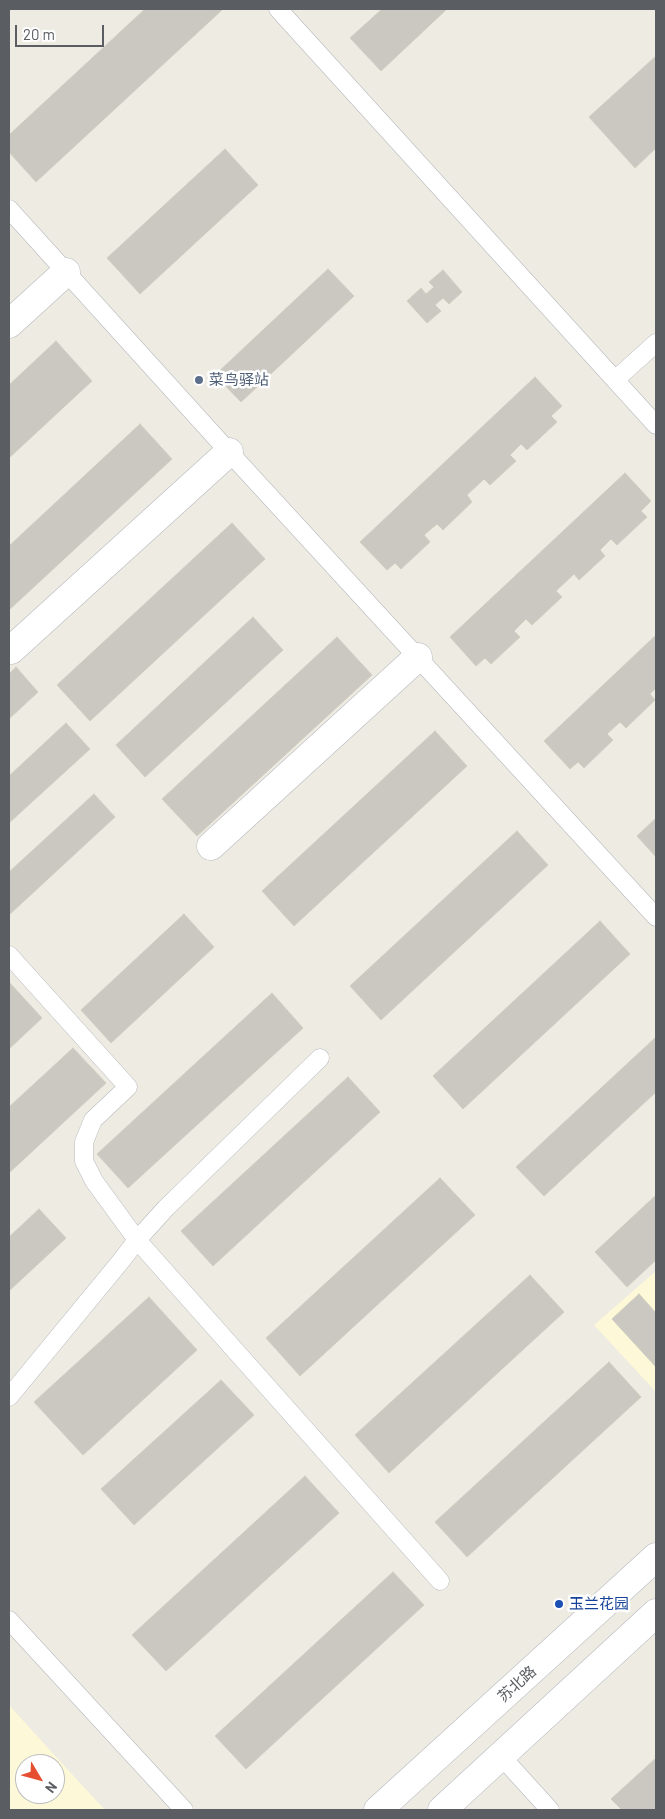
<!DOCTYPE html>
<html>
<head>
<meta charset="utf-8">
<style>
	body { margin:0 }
	#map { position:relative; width:665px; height:1819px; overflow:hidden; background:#edebe2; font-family:Barlow,sans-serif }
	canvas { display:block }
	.frame { position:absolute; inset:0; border:10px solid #5a5d62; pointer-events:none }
	.north { position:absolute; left:15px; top:1754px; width:50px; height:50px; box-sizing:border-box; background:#fff; border:1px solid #bdbec0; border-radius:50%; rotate:127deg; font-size:14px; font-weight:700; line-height:20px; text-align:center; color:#5a5d62 }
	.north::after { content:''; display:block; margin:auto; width:18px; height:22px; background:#e54f2f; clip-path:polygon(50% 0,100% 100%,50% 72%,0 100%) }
	.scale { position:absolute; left:15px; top:25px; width:89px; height:22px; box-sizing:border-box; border:2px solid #5a5d62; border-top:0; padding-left:6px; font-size:15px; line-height:18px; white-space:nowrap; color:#5a5d62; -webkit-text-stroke:4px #fff; paint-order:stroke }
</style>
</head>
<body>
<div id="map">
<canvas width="665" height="1819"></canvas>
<div class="frame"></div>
<div class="north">N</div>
<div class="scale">20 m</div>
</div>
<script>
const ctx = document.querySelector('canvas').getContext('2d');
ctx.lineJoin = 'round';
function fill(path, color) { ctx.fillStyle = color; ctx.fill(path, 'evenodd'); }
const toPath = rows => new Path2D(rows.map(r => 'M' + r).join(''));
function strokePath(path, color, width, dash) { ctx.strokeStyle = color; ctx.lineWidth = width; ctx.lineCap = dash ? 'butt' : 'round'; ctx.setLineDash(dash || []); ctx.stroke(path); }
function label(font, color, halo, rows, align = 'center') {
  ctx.font = font + ' Barlow,"Noto Sans SC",sans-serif'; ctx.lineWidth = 5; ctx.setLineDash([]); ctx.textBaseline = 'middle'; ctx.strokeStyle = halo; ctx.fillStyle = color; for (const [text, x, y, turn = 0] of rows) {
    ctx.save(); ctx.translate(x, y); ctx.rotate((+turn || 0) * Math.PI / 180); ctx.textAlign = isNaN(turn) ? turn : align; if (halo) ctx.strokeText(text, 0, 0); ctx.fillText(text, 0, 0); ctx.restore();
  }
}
const commercial = toPath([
	[656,1271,656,1392,594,1325],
	[9,1705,58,1759,105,1810,9,1810],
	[25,1764,55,1764,55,1794,25,1794]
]);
const building = toPath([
	[145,9,223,9,36,182,9,152,9,135,145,9],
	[382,9,447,9,381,71,350,38,382,9],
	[656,56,656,148,635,168,589,117,656,56],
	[225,149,258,185,140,294,107,258,225,149],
	[328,269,354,296,241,402,215,375,328,269],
	[443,270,462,292,449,304,443,298,435,305,441,311,427,323,407,301,421,288,426,294,434,287,429,282,443,270],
	[56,341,92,381,9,458,9,385,56,341],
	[535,377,562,406,551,416,557,422,527,450,521,444,510,455,516,461,490,485,484,479,467,495,472,502,443,530,437,524,424,535,430,542,401,569,395,563,387,570,360,542,535,377],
	[140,424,172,459,9,610,9,546,140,424],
	[625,473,651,501,641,511,647,517,617,545,611,539,600,550,605,556,579,580,574,574,556,591,562,597,532,625,526,619,514,631,520,637,491,664,485,658,476,666,450,637,625,473],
	[232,523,265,559,90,721,57,685,232,523],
	[253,617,283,650,145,777,116,745,253,617],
	[656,635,656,688,650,694,655,700,626,728,620,722,607,734,613,740,584,768,578,762,570,769,544,741,656,635],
	[337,637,372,675,197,836,162,799,337,637],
	[16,667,38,692,9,719,9,674,16,667],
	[66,723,90,749,9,823,9,776,66,723],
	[435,731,467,766,294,926,262,891,435,731],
	[94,794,115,817,9,915,9,872,94,794],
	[656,818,656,857,637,836,656,818],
	[517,831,548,865,381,1020,350,986,517,831],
	[184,914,214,947,111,1043,81,1010,184,914],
	[600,921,630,954,463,1109,433,1076,600,921],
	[9,982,42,1018,9,1049,9,982],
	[272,993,303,1028,128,1188,97,1154,272,993],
	[656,1037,656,1092,544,1196,516,1167,656,1037],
	[73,1048,106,1083,9,1173,9,1107,73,1048],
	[348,1077,380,1112,213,1266,181,1231,348,1077],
	[440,1178,475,1215,300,1376,266,1338,440,1178],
	[656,1195,656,1260,627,1287,595,1252,656,1195],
	[39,1209,66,1238,9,1291,9,1237,39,1209],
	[530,1275,564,1312,389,1473,355,1435,530,1275],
	[639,1294,656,1313,656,1367,612,1319,639,1294],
	[149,1297,197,1350,83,1455,34,1402,149,1297],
	[609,1362,641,1397,467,1557,435,1522,609,1362],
	[221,1380,254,1415,134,1525,101,1489,221,1380],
	[305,1476,339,1513,166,1671,132,1635,305,1476],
	[393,1572,424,1605,246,1769,215,1736,393,1572],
	[656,1758,656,1810,622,1810,611,1799,656,1758]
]);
const lane = toPath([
	[278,9,656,425],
	[9,209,229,452,656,917],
	[615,380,656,343],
	[9,955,128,1087,93,1120,84,1142,84,1161,94,1181,137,1240,440,1581],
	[9,1397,121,1261,137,1240,166,1208,320,1058],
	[9,1620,184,1810],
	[501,1756,550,1810]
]);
const street = toPath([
	[9,324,66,272],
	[11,650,229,452],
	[211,846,418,657]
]);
const secondary = toPath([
	[378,1810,656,1557],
	[442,1810,656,1613]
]);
const markers = [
	[199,380,5,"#5c6f8a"],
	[559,1604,5,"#1a4fb4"]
];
const serviceNames = [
	["菜鸟驿站",209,380]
];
const transitNames = [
	["玉兰花园",569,1604]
];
const streetNames = [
	["苏北路",517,1684,-42]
];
fill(commercial, '#fdf8d7');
fill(building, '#cac8c1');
strokePath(building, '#d1cec0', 1);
strokePath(lane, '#b7b9be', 19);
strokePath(street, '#b7b9be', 29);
strokePath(secondary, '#b7bac0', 29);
strokePath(lane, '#fff', 18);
strokePath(street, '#fff', 28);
strokePath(secondary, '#fff', 28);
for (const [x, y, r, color] of markers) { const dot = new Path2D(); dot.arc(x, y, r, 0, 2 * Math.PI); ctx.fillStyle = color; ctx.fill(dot); strokePath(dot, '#fff', 2); }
label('15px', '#4e5e75', '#fff', serviceNames, 'left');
label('15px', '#164399', '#fff', transitNames, 'left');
label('15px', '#5a5d62', '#fff', streetNames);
</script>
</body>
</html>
